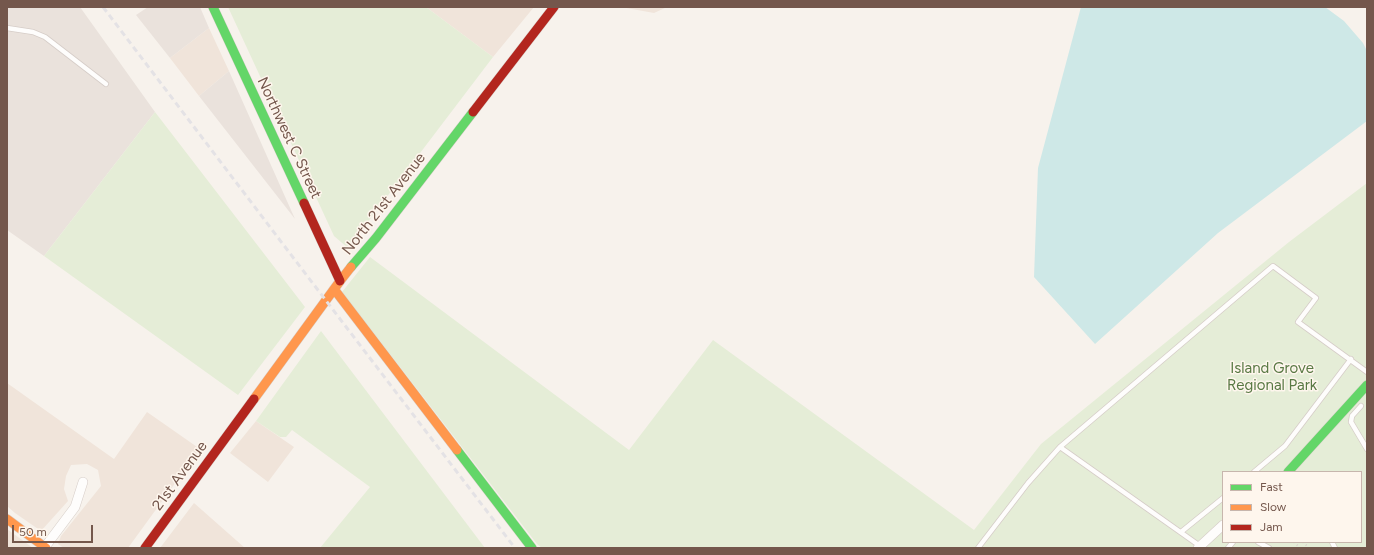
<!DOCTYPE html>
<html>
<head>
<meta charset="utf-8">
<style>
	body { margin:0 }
	#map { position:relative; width:1374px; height:555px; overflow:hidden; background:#f7f2ec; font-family:Figtree,sans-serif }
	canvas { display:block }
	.frame { position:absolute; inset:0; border:8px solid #74574c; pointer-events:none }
	.legend { position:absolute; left:1222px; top:471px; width:140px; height:72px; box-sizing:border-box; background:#fef6ed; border:1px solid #c7b6ad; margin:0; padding:5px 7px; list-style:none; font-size:12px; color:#74574c }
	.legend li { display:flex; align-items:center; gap:8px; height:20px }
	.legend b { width:20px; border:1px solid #c7b6ad }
	.scale { position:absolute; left:12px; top:525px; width:81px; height:18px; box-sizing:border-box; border:2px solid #74574c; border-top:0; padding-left:5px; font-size:12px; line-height:14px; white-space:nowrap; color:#74574c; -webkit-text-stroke:3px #fef6ed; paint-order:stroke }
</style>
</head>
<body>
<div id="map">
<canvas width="1374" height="555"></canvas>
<div class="frame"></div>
<ul class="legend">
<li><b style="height:5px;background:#63d668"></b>Fast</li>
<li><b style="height:5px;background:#ff974d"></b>Slow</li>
<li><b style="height:5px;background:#b3261e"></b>Jam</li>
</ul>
<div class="scale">50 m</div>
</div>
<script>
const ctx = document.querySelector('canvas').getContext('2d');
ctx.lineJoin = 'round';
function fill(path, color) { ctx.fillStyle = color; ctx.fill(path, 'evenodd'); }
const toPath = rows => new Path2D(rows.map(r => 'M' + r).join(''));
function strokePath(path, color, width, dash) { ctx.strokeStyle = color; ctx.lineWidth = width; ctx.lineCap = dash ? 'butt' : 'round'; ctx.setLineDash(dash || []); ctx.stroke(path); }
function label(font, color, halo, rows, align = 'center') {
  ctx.font = font + ' Figtree,sans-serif'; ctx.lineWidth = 3; ctx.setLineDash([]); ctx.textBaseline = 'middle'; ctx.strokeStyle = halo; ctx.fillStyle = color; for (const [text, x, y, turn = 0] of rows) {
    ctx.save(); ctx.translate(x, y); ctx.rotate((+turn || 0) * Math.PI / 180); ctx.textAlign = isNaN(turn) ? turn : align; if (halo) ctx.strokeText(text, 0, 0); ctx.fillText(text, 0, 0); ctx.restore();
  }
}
const residential = toPath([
	[426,7,534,7,493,57],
	[621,7,667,7,654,13],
	[209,28,229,71,199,96,170,58],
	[7,383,114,459,147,412,200,449,128,548,64,548,58,544,61,536,101,486,98,470,87,464,71,465,66,476,64,489,68,501,41,531,15,513,7,506],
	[256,421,294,447,268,482,230,453],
	[194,503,245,548,160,548],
	[7,529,33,548,7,548]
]);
const industrial = toPath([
	[7,7,80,7,155,112,44,256,7,230],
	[148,7,200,7,209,28,170,58,136,15],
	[229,71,295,219,199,96]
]);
const green = toPath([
	[228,7,426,7,493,57,348,248,334,236],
	[155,112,305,307,238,395,44,256],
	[1367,183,1367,548,542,548,537,544,342,292,370,257,629,450,713,340,974,530,1041,444,1289,242],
	[1223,472,1361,472,1361,542,1223,542],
	[321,331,485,548,320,548,370,487,292,430,286,437,280,437,256,421]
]);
const water = toPath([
	[1081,7,1325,7,1344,21,1363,43,1367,51,1367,121,1218,233,1095,344,1034,277,1038,168]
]);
const path = toPath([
	[1294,542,1300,548],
	[1303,542,1309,548]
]);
const lane = toPath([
	[7,28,33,32,45,37,106,84],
	[1361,406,1352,416,1351,422,1367,449],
	[1060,447,1200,546],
	[1254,472,1285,446,1351,359],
	[1181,532,1223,498],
	[1258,542,1269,548],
	[1332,542,1335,548],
	[978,548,1028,483,1060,447,1273,266,1316,298,1298,322,1367,372],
	[1228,548,1233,542]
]);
const street = toPath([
	[45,547,75,507,83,482],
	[1198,548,1223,525]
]);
const fast = toPath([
	[213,7,304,203],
	[351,267,376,238,473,112],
	[457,450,532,548],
	[1288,472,1367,385]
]);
const slow = toPath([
	[334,289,457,450],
	[254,399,340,281,351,267],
	[7,519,46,548]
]);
const jam = toPath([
	[473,112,554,7],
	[304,203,340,281],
	[145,548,254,399]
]);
const rail = toPath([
	[103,7,295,260,515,548]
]);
const streetNames = [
	["Northwest C Street",289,138,65],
	["North 21st Avenue",384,204,-52],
	["21st Avenue",180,476,-54]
];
const parkNames = [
	["Island Grove",1272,369],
	["Regional Park",1272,386]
];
fill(residential, '#f0e4da');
fill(industrial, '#eae2dc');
fill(green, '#e5edd7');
fill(water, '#cee8e7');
strokePath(lane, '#d6cdc8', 6);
strokePath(street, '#d6cdc8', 10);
strokePath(fast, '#d6cdc8', 10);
strokePath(slow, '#d6cdc8', 10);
strokePath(jam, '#d6cdc8', 10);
strokePath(path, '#dad1ce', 2, [1, 3]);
strokePath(lane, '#fefdfc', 4.5);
strokePath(street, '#fefdfc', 9);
strokePath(fast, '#63d668', 9);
strokePath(slow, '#ff974d', 9);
strokePath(jam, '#b3261e', 9);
strokePath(rail, '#e4e2e5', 3, [6, 4]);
label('15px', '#74574c', '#fef6ed', streetNames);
label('15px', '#597944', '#fef6ed', parkNames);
</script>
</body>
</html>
